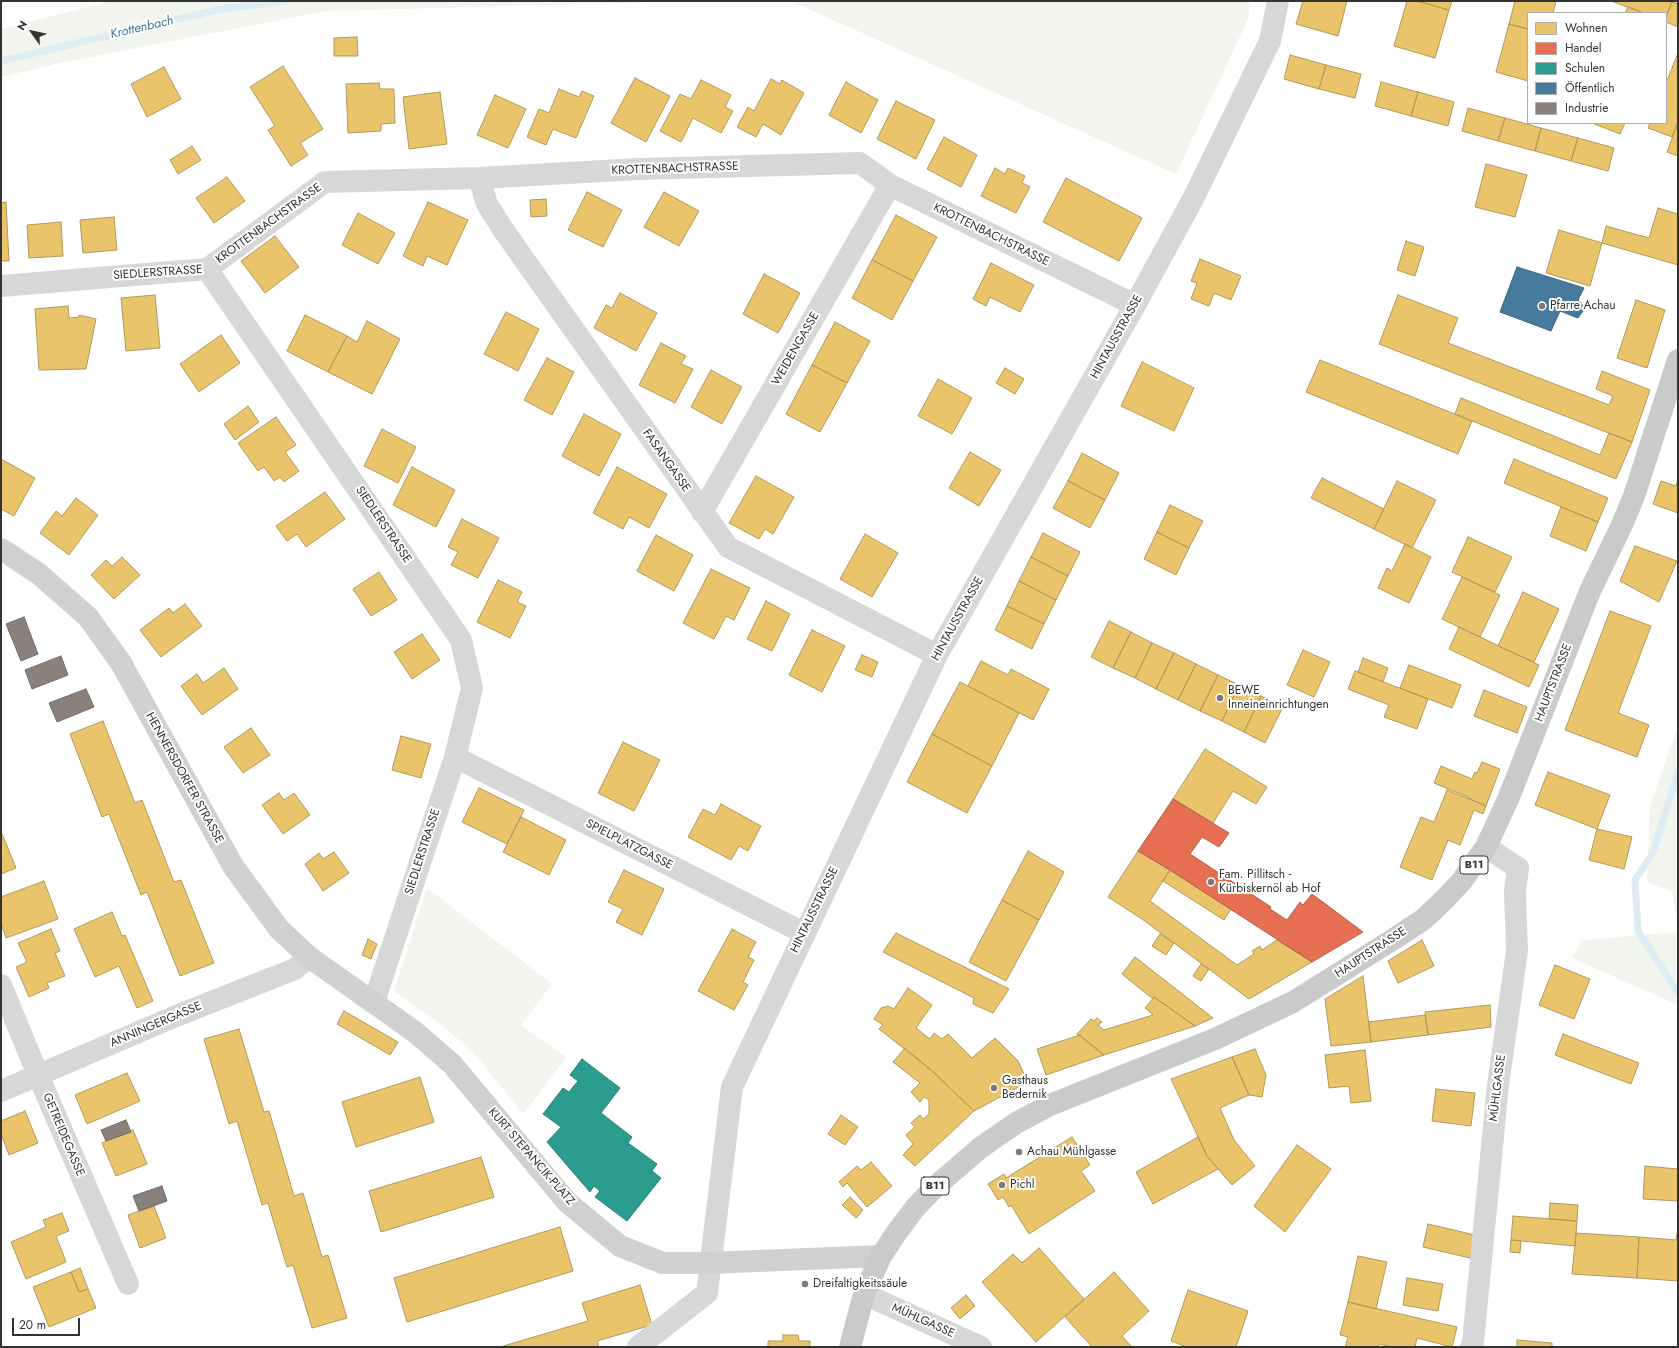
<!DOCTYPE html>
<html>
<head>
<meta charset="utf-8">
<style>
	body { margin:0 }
	#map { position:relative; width:1679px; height:1348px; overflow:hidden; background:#fff; font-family:Jost,sans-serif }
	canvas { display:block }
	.frame { position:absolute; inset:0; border:2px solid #333; pointer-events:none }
	.legend { position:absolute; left:1527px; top:12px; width:140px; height:112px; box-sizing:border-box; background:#fff; border:1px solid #adadad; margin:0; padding:5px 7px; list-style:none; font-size:12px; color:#333 }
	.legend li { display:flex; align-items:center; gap:8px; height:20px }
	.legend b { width:20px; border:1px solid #adadad }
	.north { position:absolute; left:12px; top:12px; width:40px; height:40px; -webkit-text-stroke:3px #fff; paint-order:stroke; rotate:303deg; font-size:11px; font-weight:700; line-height:16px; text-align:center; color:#333 }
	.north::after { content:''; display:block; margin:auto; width:14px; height:18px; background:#333; clip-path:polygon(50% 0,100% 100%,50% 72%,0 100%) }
	.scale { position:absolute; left:12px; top:1318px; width:68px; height:18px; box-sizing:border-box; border:2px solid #333; border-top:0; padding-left:5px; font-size:12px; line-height:14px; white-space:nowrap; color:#333; -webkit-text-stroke:3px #fff; paint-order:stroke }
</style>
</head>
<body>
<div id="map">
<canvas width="1679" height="1348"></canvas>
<div class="frame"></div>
<ul class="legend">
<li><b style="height:11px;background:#e9c46a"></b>Wohnen</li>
<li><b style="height:11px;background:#e76f51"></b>Handel</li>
<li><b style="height:11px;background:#2a9d8f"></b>Schulen</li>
<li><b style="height:11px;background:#457b9d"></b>Öffentlich</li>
<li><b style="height:11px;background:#8a817c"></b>Industrie</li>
</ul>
<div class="north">N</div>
<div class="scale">20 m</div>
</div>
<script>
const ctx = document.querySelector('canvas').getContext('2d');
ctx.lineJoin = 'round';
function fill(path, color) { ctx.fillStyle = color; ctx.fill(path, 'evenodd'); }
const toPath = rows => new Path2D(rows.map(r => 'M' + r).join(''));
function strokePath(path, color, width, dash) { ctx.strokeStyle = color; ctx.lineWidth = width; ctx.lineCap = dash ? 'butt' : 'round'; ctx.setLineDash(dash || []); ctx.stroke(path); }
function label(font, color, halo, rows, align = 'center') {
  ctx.font = font + ' Jost,sans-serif'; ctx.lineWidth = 4; ctx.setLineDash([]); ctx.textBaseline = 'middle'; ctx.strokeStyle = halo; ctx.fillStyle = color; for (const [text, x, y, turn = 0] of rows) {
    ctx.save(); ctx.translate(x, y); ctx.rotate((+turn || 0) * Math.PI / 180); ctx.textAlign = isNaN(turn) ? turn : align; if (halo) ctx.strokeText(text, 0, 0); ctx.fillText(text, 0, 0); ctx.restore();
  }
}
const green = toPath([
	[112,1,696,1,326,11,60,63,1,77,1,29],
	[791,1,1251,1,1248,19,1176,174],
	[1678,726,1678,931,1672,891,1647,882,1650,806],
	[427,888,552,984,521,1025,566,1057,523,1114,479,1059,447,1029,394,991],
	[1678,932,1678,1005,1572,958,1582,940]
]);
const homes = toPath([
	[1303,1,1347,1,1338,36,1296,24,1303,1],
	[1407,1,1417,1,1449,10,1435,58,1394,46,1407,1],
	[1417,1,1452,1,1449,10,1417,1],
	[1515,1,1556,1,1553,13,1528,13,1528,29,1509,24,1515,1],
	[1611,1,1672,1,1666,17,1666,13,1644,13,1611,1],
	[1672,2,1678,4,1678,27,1666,22,1666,17,1672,2],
	[1628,7,1644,13,1625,13,1628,7],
	[1509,24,1528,29,1528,81,1496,72,1509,24],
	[357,37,358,56,334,56,334,38,357,37],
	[1678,53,1678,122,1672,137,1648,128,1650,123,1666,123,1666,83,1678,53],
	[1290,55,1326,65,1319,89,1284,79,1290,55],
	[1326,65,1361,74,1355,98,1319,89,1326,65],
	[283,66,323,129,300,143,308,155,291,166,268,130,275,126,250,87,283,66],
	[164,67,181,99,147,117,131,84,164,67],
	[635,78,670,96,646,142,611,123,635,78],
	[771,79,780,84,782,80,804,93,781,135,763,124,756,137,737,127,748,107,754,111,771,79],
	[701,80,731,95,725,107,733,111,721,133,693,118,681,142,660,131,680,94,691,99,701,80],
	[846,82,878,100,861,133,829,115,846,82],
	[1381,82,1418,92,1411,116,1375,106,1381,82],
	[379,83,380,89,394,89,395,123,381,124,381,131,348,133,346,84,379,83],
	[559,89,579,97,582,91,594,96,576,138,553,129,546,145,527,137,539,109,549,113,559,89],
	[440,92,447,144,409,149,403,97,440,92],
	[1418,92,1454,102,1448,126,1411,116,1418,92],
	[495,95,526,109,508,148,477,135,495,95],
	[896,101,935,120,916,159,877,139,896,101],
	[1468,108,1505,118,1498,141,1462,131,1468,108],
	[1505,118,1541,128,1535,151,1498,141,1505,118],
	[1678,122,1678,156,1667,152,1678,122],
	[1592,123,1625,123,1620,134,1592,123],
	[1541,128,1578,138,1571,161,1535,151,1541,128],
	[944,137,977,155,961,187,927,169,944,137],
	[1578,138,1614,148,1608,171,1571,161,1578,138],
	[192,146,201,160,178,174,170,160,192,146],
	[1486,164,1527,175,1515,217,1475,207,1486,164],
	[995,168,1005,174,1008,168,1025,176,1022,183,1030,187,1016,213,981,196,995,168],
	[227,177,245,201,214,223,196,198,227,177],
	[1066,178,1142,218,1119,261,1043,222,1066,178],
	[587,192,622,210,603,247,568,230,587,192],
	[664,192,699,211,679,246,644,227,664,192],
	[546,199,547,216,531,217,530,200,546,199],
	[6,202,9,261,1,261,1,203,6,202],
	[428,202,468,220,447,265,427,256,423,266,403,256,428,202],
	[1658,208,1678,214,1678,265,1602,243,1606,226,1649,238,1658,208],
	[358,213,395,233,378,264,342,245,358,213],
	[896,215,937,237,913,281,872,260,896,215],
	[114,217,117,250,83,253,80,220,114,217],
	[61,222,63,256,29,258,27,225,61,222],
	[1559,230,1602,243,1590,286,1546,273,1559,230],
	[275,236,299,267,265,293,241,261,275,236],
	[1406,241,1424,247,1415,276,1397,270,1406,241],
	[1200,259,1241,276,1231,300,1214,293,1209,306,1191,299,1197,283,1191,281,1200,259],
	[872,260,913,281,892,320,852,298,872,260],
	[991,263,1034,285,1020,312,990,297,986,306,973,299,991,263],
	[764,274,800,293,778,333,743,314,764,274],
	[620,293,657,313,636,351,594,328,606,305,612,308,620,293],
	[155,295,160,348,126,351,121,298,155,295],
	[1398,295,1458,318,1448,343,1609,405,1613,396,1596,389,1602,371,1650,390,1632,442,1379,344,1398,295],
	[1636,300,1665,310,1647,368,1617,358,1636,300],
	[68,306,69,318,79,317,79,315,96,319,86,369,39,370,35,309,68,306],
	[506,312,539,329,518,371,484,354,506,312],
	[305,315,347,336,328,372,287,351,305,315],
	[367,321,400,339,372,394,328,372,347,336,357,342,367,321],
	[835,322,870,341,847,383,812,365,835,322],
	[221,335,240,363,199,392,180,364,221,335],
	[661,343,686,356,681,364,693,369,675,403,639,385,661,343],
	[547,358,574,372,552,415,524,400,547,358],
	[1320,360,1472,421,1458,454,1306,392,1320,360],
	[1142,362,1194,388,1174,431,1121,406,1142,362],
	[812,365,847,383,820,432,786,414,812,365],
	[1005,368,1024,379,1015,394,996,383,1005,368],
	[711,370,742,387,722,424,691,407,711,370],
	[938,379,972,398,952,434,918,416,938,379],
	[1461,398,1600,455,1609,433,1632,442,1616,479,1455,414,1461,398],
	[248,406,259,422,235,440,224,424,248,406],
	[584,414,621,434,599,476,562,456,584,414],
	[276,417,296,445,285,452,299,471,284,482,280,477,274,481,264,467,258,471,238,443,276,417],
	[382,429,416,447,398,483,364,466,382,429],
	[970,452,1001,470,979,506,949,488,970,452],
	[1082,453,1119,473,1105,500,1068,481,1082,453],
	[1,459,35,478,14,516,1,509,1,459],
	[1514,459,1608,498,1598,522,1504,483,1514,459],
	[412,467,455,490,436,527,393,505,412,467],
	[617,467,667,494,649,528,629,517,623,529,593,513,617,467],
	[756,476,794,497,773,534,765,529,759,539,729,523,756,476],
	[1322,478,1384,509,1374,529,1311,498,1322,478],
	[1678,479,1678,513,1653,504,1661,481,1676,486,1678,479],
	[1068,481,1105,500,1090,528,1053,508,1068,481],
	[1397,481,1436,500,1412,548,1374,529,1397,481],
	[325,492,345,519,306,547,297,534,287,541,276,526,325,492],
	[76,498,98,515,69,555,40,533,56,511,62,516,76,498],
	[1170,505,1203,521,1189,548,1157,532,1170,505],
	[1561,507,1598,522,1586,551,1550,536,1561,507],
	[462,519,499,538,478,578,451,565,458,552,448,547,462,519],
	[1157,532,1189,548,1176,575,1144,559,1157,532],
	[1043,533,1080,552,1068,576,1031,557,1043,533],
	[865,534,898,553,872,597,840,579,865,534],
	[656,535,693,555,674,591,637,571,656,535],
	[1468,537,1512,557,1495,592,1452,572,1468,537],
	[1405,544,1431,557,1409,603,1378,588,1387,568,1392,571,1405,544],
	[1635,546,1677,561,1659,602,1620,581,1635,546],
	[122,557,140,575,114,599,91,575,106,560,112,566,122,557],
	[1031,557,1068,576,1056,600,1019,581,1031,557],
	[711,569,750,588,734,620,726,616,714,639,683,623,711,569],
	[379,572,397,600,371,616,353,589,379,572],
	[1462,577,1500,595,1480,637,1442,619,1462,577],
	[498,580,522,592,517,602,526,606,510,638,477,622,498,580],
	[1019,581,1056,600,1044,624,1007,606,1019,581],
	[1523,592,1559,609,1534,662,1498,646,1523,592],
	[766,601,790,614,772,651,747,639,766,601],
	[185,604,202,626,161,657,140,630,169,608,173,613,185,604],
	[1007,606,1044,624,1032,649,995,630,1007,606],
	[1610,611,1651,626,1618,713,1649,725,1637,757,1565,730,1610,611],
	[1109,621,1131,632,1113,668,1091,657,1109,621],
	[1459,627,1539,665,1529,687,1449,649,1459,627],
	[812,630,845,646,822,692,789,675,812,630],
	[1131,632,1152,643,1135,678,1113,668,1131,632],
	[422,634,440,660,412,679,394,652,422,634],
	[1152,643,1174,653,1156,689,1135,678,1152,643],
	[1303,650,1330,662,1314,697,1287,685,1303,650],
	[1174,653,1196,664,1178,700,1156,689,1174,653],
	[862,655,878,662,872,677,855,670,862,655],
	[1363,658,1388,668,1383,682,1358,672,1363,658],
	[981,661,1008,675,1011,669,1049,689,1033,720,968,686,981,661],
	[1196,664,1218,675,1200,711,1178,700,1196,664],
	[1409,665,1461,685,1452,708,1400,688,1409,665],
	[224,668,238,689,202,715,181,686,197,674,203,683,224,668],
	[1355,671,1428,699,1417,729,1384,717,1389,705,1348,689,1355,671],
	[1218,675,1239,685,1222,721,1200,711,1218,675],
	[960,682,1019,713,992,766,932,734,960,682],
	[1239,685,1261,696,1244,732,1222,721,1239,685],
	[1484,690,1527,707,1517,733,1474,716,1484,690],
	[1261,696,1283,707,1265,743,1244,732,1261,696],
	[103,721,135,803,142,800,174,882,181,880,214,963,180,976,147,892,141,895,109,814,102,817,70,734,103,721],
	[251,728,270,755,243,773,224,747,251,728],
	[932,734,992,766,967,813,907,782,932,734],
	[401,736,431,744,421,778,392,770,401,736],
	[623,742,660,760,634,811,598,793,623,742],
	[1205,749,1267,787,1256,804,1233,791,1213,823,1173,799,1205,749],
	[1482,762,1500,769,1486,806,1468,798,1468,797,1434,783,1441,766,1472,779,1475,772,1477,773,1482,762],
	[1548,772,1610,795,1597,829,1535,805,1548,772],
	[479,788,524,810,507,844,462,822,479,788],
	[1447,790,1486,806,1483,814,1474,810,1460,845,1448,840,1432,880,1400,867,1421,817,1434,822,1447,790],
	[279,793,284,800,294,793,310,815,283,834,262,805,279,793],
	[721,804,761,826,748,851,739,846,731,860,688,837,703,809,715,815,721,804],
	[521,817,566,840,549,875,503,852,521,817],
	[1597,829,1632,837,1624,869,1589,860,1597,829],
	[2,834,16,868,1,874,1,835,2,834],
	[1028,851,1064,872,1039,920,1002,900,1028,851],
	[1138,851,1170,870,1150,901,1237,965,1254,954,1252,951,1260,946,1262,950,1277,940,1312,962,1249,999,1142,919,1108,897,1138,851],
	[334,852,349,873,323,891,305,864,319,853,323,859,334,852],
	[624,870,664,889,642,935,616,922,623,909,608,902,624,870],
	[1170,870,1231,909,1224,920,1163,881,1170,870],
	[44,881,58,919,6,938,1,923,1,897,44,881],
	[1002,900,1039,920,1006,981,969,962,1002,900],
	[112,912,122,936,125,935,153,1001,137,1008,119,966,95,977,74,929,112,912],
	[51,929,60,951,55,953,65,976,47,983,49,988,29,997,16,967,27,962,18,943,51,929],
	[732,929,756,942,748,957,754,960,743,982,748,985,734,1010,698,991,732,929],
	[896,933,1009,989,993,1013,973,1004,974,998,883,952,896,933],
	[1160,934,1174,943,1166,955,1152,946,1160,934],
	[368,939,377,944,371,959,362,955,368,939],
	[1422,940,1434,966,1398,983,1388,961,1422,940],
	[1135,957,1213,1018,1195,1026,1154,997,1153,999,1122,974,1135,957],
	[1201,964,1209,969,1201,981,1193,976,1201,964],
	[1555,965,1590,979,1574,1019,1539,1005,1555,965],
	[1363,976,1371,1042,1331,1046,1325,999,1363,976],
	[908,988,932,1005,916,1028,930,1039,934,1033,942,1039,948,1034,972,1058,995,1038,1018,1061,1028,1082,974,1111,931,1070,879,1029,883,1025,874,1019,881,1008,888,1006,894,1009,908,988],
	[1154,997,1195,1026,1104,1055,1077,1034,1091,1019,1094,1021,1097,1018,1102,1022,1098,1025,1104,1030,1153,1015,1145,1008,1154,997],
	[1490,1005,1491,1027,1428,1035,1425,1012,1490,1005],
	[344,1011,398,1042,390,1055,337,1024,344,1011],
	[1425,1015,1428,1035,1371,1042,1369,1022,1425,1015],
	[239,1029,264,1112,269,1111,294,1196,303,1193,322,1257,328,1255,347,1318,312,1328,293,1265,287,1267,268,1203,262,1205,237,1121,229,1124,204,1039,239,1029],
	[1563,1034,1639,1063,1631,1084,1555,1055,1563,1034],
	[1080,1035,1104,1055,1046,1075,1037,1049,1080,1035],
	[905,1048,931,1070,974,1111,915,1166,903,1155,913,1144,906,1135,915,1127,911,1123,920,1115,923,1119,929,1114,929,1100,924,1097,920,1102,911,1092,920,1083,893,1062,905,1048],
	[1255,1049,1266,1075,1262,1097,1249,1095,1232,1057,1255,1049],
	[1365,1050,1371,1101,1351,1103,1349,1086,1329,1088,1325,1055,1365,1050],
	[1232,1057,1249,1095,1220,1108,1234,1140,1255,1166,1232,1185,1207,1156,1171,1079,1232,1057],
	[127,1073,140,1101,87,1124,75,1095,127,1073],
	[420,1077,434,1122,356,1147,342,1102,420,1077],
	[1436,1089,1475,1093,1471,1126,1432,1121,1436,1089],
	[25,1111,38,1143,9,1155,1,1134,1,1121,25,1111],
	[841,1115,858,1127,845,1145,828,1134,841,1115],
	[133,1130,147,1164,116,1176,102,1143,133,1130],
	[1072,1137,1090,1165,1081,1171,1095,1191,1029,1234,1011,1205,1009,1207,1003,1197,998,1200,988,1184,1004,1174,1006,1178,1072,1137],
	[1198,1137,1207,1156,1218,1169,1153,1204,1136,1172,1198,1137],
	[1297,1145,1331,1169,1285,1232,1254,1206,1297,1145],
	[481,1157,494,1197,381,1232,369,1191,481,1157],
	[871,1162,892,1186,867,1207,847,1183,843,1187,839,1182,857,1166,861,1170,871,1162],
	[1645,1166,1678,1169,1678,1201,1643,1199,1645,1166],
	[850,1197,863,1210,856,1218,842,1205,850,1197],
	[1550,1203,1578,1205,1577,1221,1549,1219,1550,1203],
	[154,1206,166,1238,140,1248,128,1215,154,1206],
	[62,1213,69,1231,56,1236,66,1262,26,1279,11,1242,46,1227,43,1220,62,1213],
	[1513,1216,1577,1221,1575,1246,1511,1240,1513,1216],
	[1428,1224,1475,1235,1470,1258,1423,1247,1428,1224],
	[560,1227,573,1271,407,1322,394,1278,560,1227],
	[1576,1233,1639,1237,1637,1278,1572,1274,1576,1233],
	[1677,1233,1678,1233,1678,1281,1637,1278,1639,1237,1676,1240,1677,1233],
	[1511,1240,1521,1241,1520,1253,1510,1252,1511,1240],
	[1039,1248,1084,1299,1036,1342,982,1282,1013,1254,1022,1263,1039,1248],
	[1358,1256,1387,1262,1376,1309,1348,1302,1358,1256],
	[80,1268,88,1289,79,1292,71,1272,80,1268],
	[71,1272,79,1292,88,1289,96,1308,49,1327,33,1287,71,1272],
	[1114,1272,1149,1311,1122,1336,1132,1347,1092,1347,1065,1317,1114,1272],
	[1407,1278,1443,1284,1438,1311,1403,1305,1407,1278],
	[640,1285,652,1325,597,1341,599,1347,500,1347,588,1321,582,1303,640,1285],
	[1188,1290,1248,1311,1236,1347,1187,1347,1171,1341,1188,1290],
	[966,1295,975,1306,960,1319,951,1308,966,1295],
	[1348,1302,1457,1327,1452,1347,1417,1338,1415,1347,1392,1347,1379,1344,1378,1347,1345,1347,1348,1337,1340,1335,1348,1302],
	[783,1335,798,1335,799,1341,810,1341,810,1347,768,1347,768,1341,783,1341,783,1335],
	[1517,1340,1552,1343,1552,1347,1517,1347,1517,1340]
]);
const shops = toPath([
	[1173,799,1229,833,1219,847,1202,837,1190,854,1271,907,1270,909,1287,920,1300,902,1303,905,1312,894,1363,932,1312,962,1170,870,1138,851,1173,799]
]);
const schools = toPath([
	[582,1059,620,1088,601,1113,632,1137,628,1143,657,1164,652,1171,661,1178,627,1221,595,1197,600,1191,594,1186,590,1192,547,1142,561,1127,543,1114,563,1088,569,1092,578,1081,570,1075,582,1059]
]);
const public = toPath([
	[1517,267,1584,288,1578,300,1585,308,1578,318,1560,311,1551,331,1500,312,1517,267]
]);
const industry = toPath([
	[24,617,38,654,21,661,6,624,24,617],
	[61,656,68,675,32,689,25,670,61,656],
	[86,689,94,707,57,722,49,703,86,689],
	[126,1120,131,1132,106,1141,101,1130,126,1120],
	[162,1186,167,1201,139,1211,133,1196,162,1186]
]);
const stream = toPath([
	[1,61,221,9,285,1],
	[1678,772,1653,853,1635,880,1638,931,1678,992]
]);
const street = toPath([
	[479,178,487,204,504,231,728,547,937,655],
	[207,269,325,182,479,178,639,169,860,163,890,185,1135,305],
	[1,286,207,269,461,640,472,688,455,757,374,1002],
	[702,512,890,185],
	[455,757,804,933],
	[1,985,38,1075,128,1284],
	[1,1091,176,1016,295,969,309,957],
	[864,1294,981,1347],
	[638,1347,707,1293,732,1087,937,655,1135,305,1194,197,1270,41,1278,1],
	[1471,1347,1473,1342,1498,1085,1517,951,1515,891,1518,868,1486,847]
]);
const secondary = toPath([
	[1,549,39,574,88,617,121,663,233,866,279,929,309,957,415,1032,452,1064,567,1202,620,1246,663,1263,709,1263,881,1256]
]);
const primary = toPath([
	[850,1347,864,1294,881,1256,897,1232,915,1208,936,1186,980,1148,1016,1123,1050,1105,1215,1039,1293,1002,1397,937,1424,919,1443,901,1461,882,1486,847,1509,797,1590,591,1621,527,1634,496,1678,360]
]);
const markers = [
	[1542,306,4,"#7a7a7a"],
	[1220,698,4,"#7a7a7a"],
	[1211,882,4,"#7a7a7a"],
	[994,1088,4,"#7a7a7a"],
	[1019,1152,4,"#7a7a7a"],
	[1002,1185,4,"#7a7a7a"],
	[805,1284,4,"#7a7a7a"]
];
const shields = [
	[1474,865,28],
	[935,1186,28]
];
const shieldNames = [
	["B11",1474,865],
	["B11",935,1186]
];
const streetNames = [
	["KROTTENBACHSTRASSE",675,169,-2],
	["KROTTENBACHSTRASSE",269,224,-36],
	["KROTTENBACHSTRASSE",991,235,26],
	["SIEDLERSTRASSE",158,273,-4],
	["HINTAUSSTRASSE",1117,337,-61],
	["WEIDENGASSE",796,349,-60],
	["FASANGASSE",666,461,55],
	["SIEDLERSTRASSE",383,525,56],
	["HINTAUSSTRASSE",958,619,-61],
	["HAUPTSTRASSE",1554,683,-69],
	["HENNERSDORFER STRASSE",184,778,61],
	["SPIELPLATZGASSE",629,845,27],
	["SIEDLERSTRASSE",423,852,-72],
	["HINTAUSSTRASSE",815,910,-64],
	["HAUPTSTRASSE",1371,953,-33],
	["ANNINGERGASSE",156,1025,-23],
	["MÜHLGASSE",1498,1088,-83],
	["GETREIDEGASSE",63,1135,67],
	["KURT STEPANCIK-PLATZ",531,1157,49],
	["MÜHLGASSE",923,1321,24]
];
const poiNames = [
	["Pfarre Achau",1550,306],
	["BEWE",1228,691],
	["Inneineinrichtungen",1228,705],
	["Fam. Pillitsch -",1219,875],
	["Kürbiskernöl ab Hof",1219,889],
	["Gasthaus",1002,1081],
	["Bedernik",1002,1095],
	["Achau Mühlgasse",1027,1152],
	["Pichl",1010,1185],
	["Dreifaltigkeitssäule",813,1284]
];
const waterNames = [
	["Krottenbach",142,28,-13]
];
fill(green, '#f1f5ed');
fill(homes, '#e9c46a');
strokePath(homes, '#b2985a', 1);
fill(shops, '#e76f51');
strokePath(shops, '#b15d48', 1);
fill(schools, '#2a9d8f');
strokePath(schools, '#2d7d73', 1);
fill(public, '#457b9d');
strokePath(public, '#40657d', 1);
fill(industry, '#8a817c');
strokePath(industry, '#706a66', 1);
strokePath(stream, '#ddebf3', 7);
strokePath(street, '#d7d7d7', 22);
strokePath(secondary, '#d0d0d0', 22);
strokePath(primary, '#cacaca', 22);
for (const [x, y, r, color] of markers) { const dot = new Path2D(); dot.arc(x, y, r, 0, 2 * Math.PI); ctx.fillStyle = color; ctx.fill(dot); strokePath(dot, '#fff', 1.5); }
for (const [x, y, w] of shields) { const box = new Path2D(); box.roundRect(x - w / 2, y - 9, w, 18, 3); ctx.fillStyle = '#fff'; ctx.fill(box); strokePath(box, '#333', 1); }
label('bold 11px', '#333', null, shieldNames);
label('12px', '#333', '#fff', streetNames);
label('12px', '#333', '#fff', poiNames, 'left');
label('italic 13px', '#3f7597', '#fff', waterNames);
</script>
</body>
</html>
